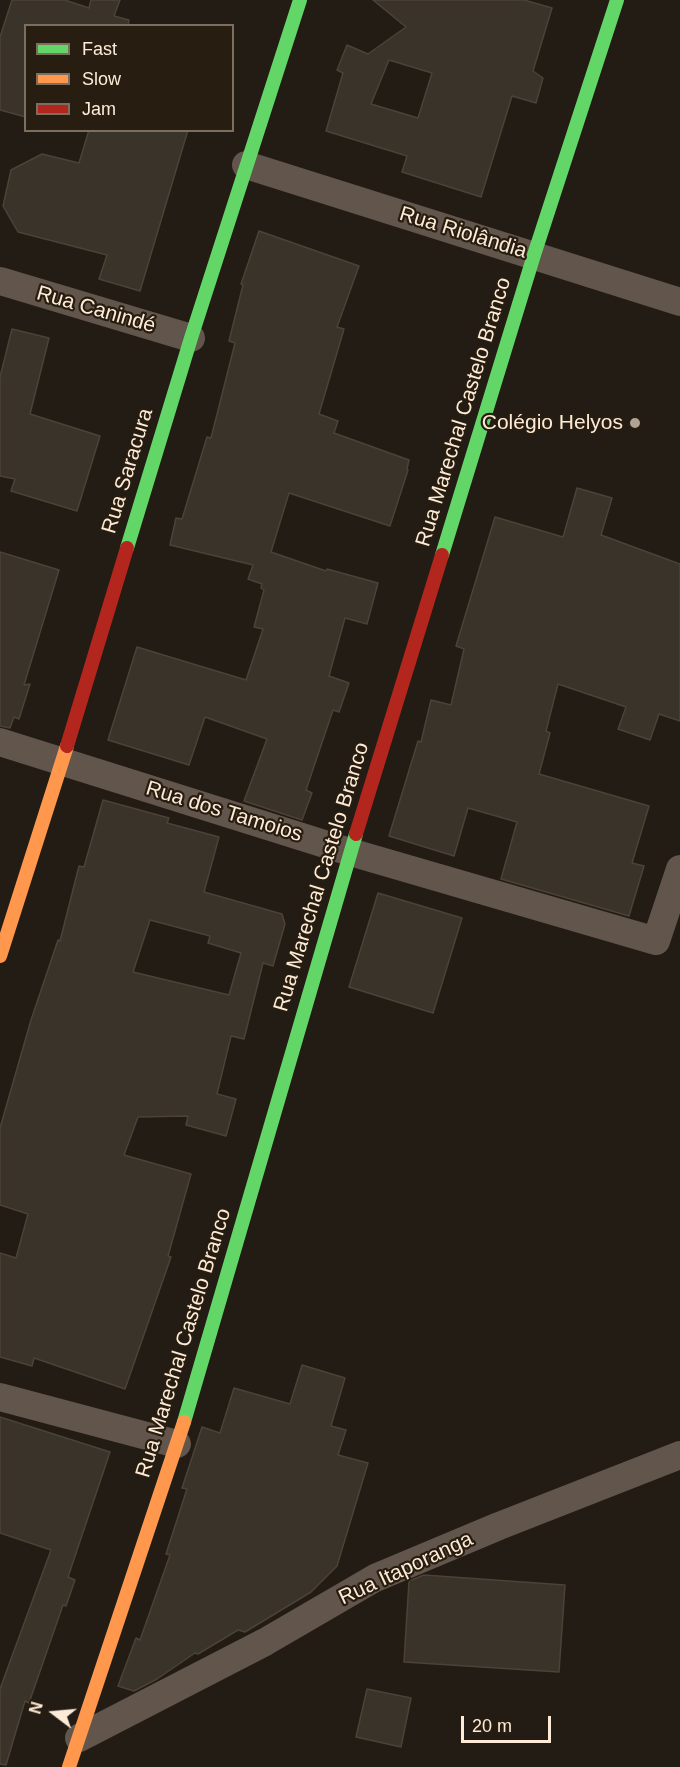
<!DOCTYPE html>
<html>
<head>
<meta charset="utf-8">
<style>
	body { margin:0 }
	#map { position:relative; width:680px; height:1767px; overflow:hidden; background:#221c15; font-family:Helvetica,sans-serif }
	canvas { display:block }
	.legend { position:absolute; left:24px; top:24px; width:210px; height:108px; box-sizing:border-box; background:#271d10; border:2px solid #7d6f60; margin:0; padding:8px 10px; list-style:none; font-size:18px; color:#feebd7 }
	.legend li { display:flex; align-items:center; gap:12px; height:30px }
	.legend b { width:30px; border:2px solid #7d6f60 }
	.north { position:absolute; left:24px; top:1683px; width:60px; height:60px; -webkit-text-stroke:4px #271d10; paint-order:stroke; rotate:286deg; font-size:16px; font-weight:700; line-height:24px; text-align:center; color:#feebd7 }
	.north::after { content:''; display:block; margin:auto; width:21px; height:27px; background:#feebd7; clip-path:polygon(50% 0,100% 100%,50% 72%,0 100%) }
	.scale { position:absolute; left:461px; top:1716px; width:90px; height:27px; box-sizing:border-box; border:3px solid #feebd7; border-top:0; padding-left:8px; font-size:18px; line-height:21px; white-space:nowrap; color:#feebd7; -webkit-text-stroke:4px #271d10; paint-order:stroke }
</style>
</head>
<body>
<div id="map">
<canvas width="680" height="1767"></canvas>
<ul class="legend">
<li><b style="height:8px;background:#63d668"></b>Fast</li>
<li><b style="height:8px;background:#ff974d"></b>Slow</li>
<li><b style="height:8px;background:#b3261e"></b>Jam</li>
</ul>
<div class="north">N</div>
<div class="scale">20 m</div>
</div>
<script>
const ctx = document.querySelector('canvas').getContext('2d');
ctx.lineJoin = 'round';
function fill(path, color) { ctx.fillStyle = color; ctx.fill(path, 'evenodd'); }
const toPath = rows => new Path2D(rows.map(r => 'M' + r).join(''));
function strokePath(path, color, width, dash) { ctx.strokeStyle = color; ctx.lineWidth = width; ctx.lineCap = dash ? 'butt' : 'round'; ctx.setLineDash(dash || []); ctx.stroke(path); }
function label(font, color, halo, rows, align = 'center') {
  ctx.font = font + ' Helvetica,sans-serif'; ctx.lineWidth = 4.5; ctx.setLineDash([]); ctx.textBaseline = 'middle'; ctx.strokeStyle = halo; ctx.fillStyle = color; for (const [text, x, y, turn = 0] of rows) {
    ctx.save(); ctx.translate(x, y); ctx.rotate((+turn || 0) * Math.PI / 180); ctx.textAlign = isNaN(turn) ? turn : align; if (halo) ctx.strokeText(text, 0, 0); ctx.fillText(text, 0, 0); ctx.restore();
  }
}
const building = toPath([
	[12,0,65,0,89,8,91,0,120,0,114,16,129,20,128,26,26,26,26,117,0,110,0,37,12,0],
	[373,0,524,0,552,8,533,71,543,78,536,103,512,96,481,197,402,172,407,156,326,131,343,73,337,70,347,45,368,54,406,27,373,0],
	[389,60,432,73,418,118,371,104,389,60],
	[89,130,188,130,140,291,99,279,107,255,18,232,3,206,11,170,42,154,79,163,89,130],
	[259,231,359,266,337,327,344,329,319,414,338,421,334,433,409,460,407,469,408,470,390,526,289,493,271,552,326,571,327,569,378,583,367,624,345,618,329,676,349,683,339,712,333,710,306,790,312,793,302,820,244,801,267,739,205,717,189,765,108,740,137,647,246,680,263,629,254,627,264,590,261,588,262,584,248,579,253,565,170,545,176,518,182,519,207,437,211,438,235,343,229,341,243,285,241,284,259,231],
	[12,329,49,338,30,414,100,436,77,511,11,491,15,479,0,476,0,377,12,329],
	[577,488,612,498,601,535,680,564,680,721,659,714,650,740,618,729,626,707,558,684,546,731,550,733,539,774,649,806,632,863,644,866,629,916,501,879,517,822,468,808,454,856,389,836,418,741,421,742,431,700,451,705,464,649,456,646,495,517,563,537,577,488],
	[0,552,59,570,24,685,30,684,19,719,14,717,10,728,0,726,0,552],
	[103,800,169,818,167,823,219,837,204,892,282,914,285,924,273,966,263,963,244,1039,231,1036,217,1094,236,1099,226,1136,186,1125,188,1116,138,1117,124,1155,191,1174,168,1256,171,1257,125,1389,34,1358,32,1366,0,1357,0,1253,16,1258,28,1214,0,1205,0,1128,31,1020,58,940,60,941,79,866,84,867,103,800],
	[150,920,210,936,208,943,241,953,229,995,133,972,150,920],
	[378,893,462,918,433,1013,349,987,378,893],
	[302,1365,345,1378,331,1426,346,1430,338,1455,368,1463,337,1566,311,1592,245,1632,238,1630,198,1654,195,1653,157,1679,134,1691,118,1686,136,1638,140,1640,170,1555,166,1554,187,1489,182,1488,202,1427,220,1433,234,1388,290,1404,302,1365],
	[0,1417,110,1452,68,1577,75,1580,66,1606,63,1605,29,1703,25,1701,6,1765,0,1764,0,1689,51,1550,0,1533,0,1417],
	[424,1575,565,1585,559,1672,404,1662,409,1581,424,1575],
	[367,1689,411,1698,401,1747,356,1737,367,1689]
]);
const street = toPath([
	[246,165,680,302],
	[0,281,191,338],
	[0,742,350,852,656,941,680,869],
	[0,1397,177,1444],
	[79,1738,265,1642,375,1578,499,1526,680,1455]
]);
const fast = toPath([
	[127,548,191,338,300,0],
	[442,555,534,255,617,0],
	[184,1422,356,834]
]);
const slow = toPath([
	[0,956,67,746],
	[69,1767,184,1422]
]);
const jam = toPath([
	[67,746,127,548],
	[356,834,442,555]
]);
const markers = [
	[635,423,6,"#b1a393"]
];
const streetNames = [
	["Rua Riolândia",463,233,17],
	["Rua Canindé",96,310,16],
	["Rua Marechal Castelo Branco",464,412,-73],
	["Rua Saracura",128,471,-73],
	["Rua dos Tamoios",224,812,17],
	["Rua Marechal Castelo Branco",322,877,-73],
	["Rua Marechal Castelo Branco",184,1343,-73],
	["Rua Itaporanga",406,1569,-25]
];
const poiNames = [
	["Colégio Helyos",623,423]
];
fill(building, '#39332a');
strokePath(building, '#4b4337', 1.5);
strokePath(street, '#62554b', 28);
strokePath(fast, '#63d668', 14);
strokePath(slow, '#ff974d', 14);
strokePath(jam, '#b3261e', 14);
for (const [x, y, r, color] of markers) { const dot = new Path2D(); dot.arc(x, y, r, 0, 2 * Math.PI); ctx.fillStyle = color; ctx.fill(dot); strokePath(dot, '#271d10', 2); }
label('21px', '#feebd7', '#271d10', streetNames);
label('21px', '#feebd7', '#271d10', poiNames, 'right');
</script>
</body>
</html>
